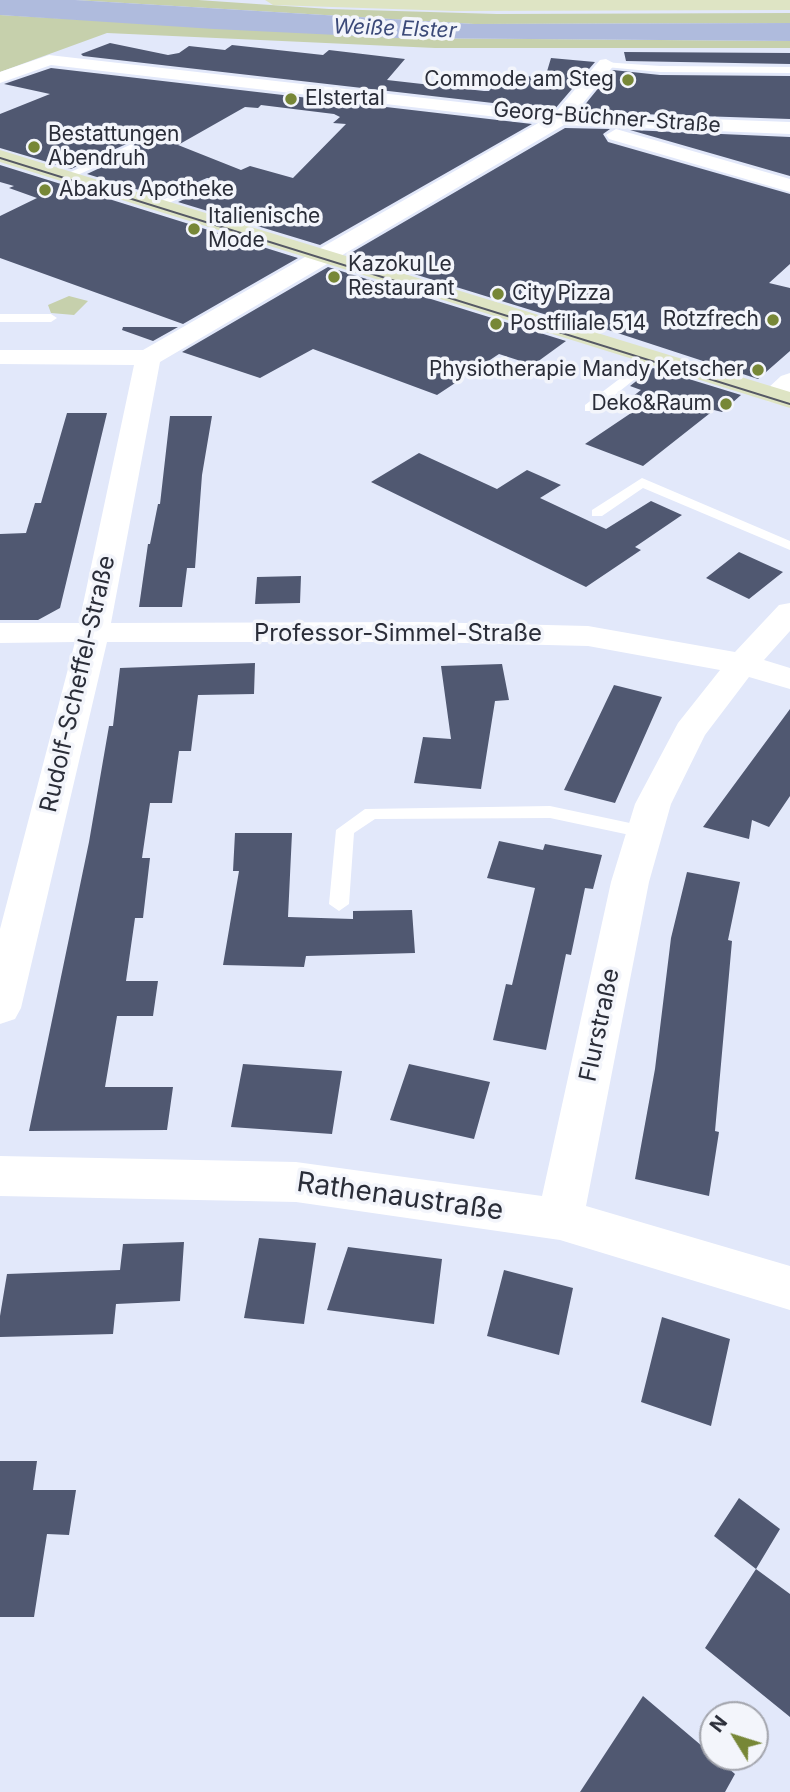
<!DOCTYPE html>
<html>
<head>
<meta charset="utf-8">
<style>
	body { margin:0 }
	#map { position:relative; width:790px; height:1792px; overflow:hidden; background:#e2e8fa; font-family:Inter,sans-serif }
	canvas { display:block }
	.north { position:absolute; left:699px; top:1701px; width:70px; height:70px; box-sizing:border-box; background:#f3f5fb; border:2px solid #a3a5ad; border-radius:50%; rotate:308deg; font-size:19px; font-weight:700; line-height:28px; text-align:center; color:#2a2d38 }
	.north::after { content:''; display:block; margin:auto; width:24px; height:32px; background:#778737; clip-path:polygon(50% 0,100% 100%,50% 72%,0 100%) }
</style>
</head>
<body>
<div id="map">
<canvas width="790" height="1792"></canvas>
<div class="north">N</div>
</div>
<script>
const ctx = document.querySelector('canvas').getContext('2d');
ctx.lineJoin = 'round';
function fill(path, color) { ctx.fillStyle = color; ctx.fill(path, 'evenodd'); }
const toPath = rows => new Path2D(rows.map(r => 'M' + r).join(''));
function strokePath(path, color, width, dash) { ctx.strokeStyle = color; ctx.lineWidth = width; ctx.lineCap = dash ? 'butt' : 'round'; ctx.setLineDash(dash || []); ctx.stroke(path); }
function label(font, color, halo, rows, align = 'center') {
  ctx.font = font + ' Inter,sans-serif'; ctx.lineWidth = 7; ctx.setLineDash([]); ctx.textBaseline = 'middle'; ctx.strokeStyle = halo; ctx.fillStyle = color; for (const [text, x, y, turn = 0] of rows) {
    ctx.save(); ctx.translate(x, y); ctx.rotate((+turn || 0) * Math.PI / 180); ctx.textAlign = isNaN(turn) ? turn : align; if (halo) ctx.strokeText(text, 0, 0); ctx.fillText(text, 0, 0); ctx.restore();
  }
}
const green = toPath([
	[75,0,198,0,329,9,497,14,790,13,790,23,474,24],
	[0,15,399,38,790,41,790,48,435,48,107,33,0,72],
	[69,296,88,301,74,315,51,313,48,305]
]);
const water = toPath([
	[0,0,75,0,474,24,790,23,790,41,399,38,214,29,0,15]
]);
const building = toPath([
	[110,43,168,55,179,53,189,46,225,50,232,45,323,55,329,50,405,59,387,80,484,91,489,91,498,80,511,82,516,75,545,78,551,58,595,62,554,110,83,56,81,54],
	[624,52,790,53,790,64,626,61],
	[51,68,532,124,320,245,178,202,218,184,218,179,207,178,162,197,87,174,136,151,133,141,71,169,0,148,0,114,50,94,4,84],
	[261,105,334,114,340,117,333,123,346,124,293,178,250,166,241,170,178,145,245,107,258,108],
	[613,70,660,75,790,76,790,119,579,112],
	[565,128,610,129,603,134,608,142,790,194,790,264,769,283,790,288,790,351,758,379,590,324,586,327,349,254],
	[630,130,790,137,790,176],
	[0,165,298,258,183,324,0,258,0,216,37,198,9,188,14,186,0,182],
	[328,267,566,341,533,365,499,354,437,395,313,349,260,378,182,352],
	[123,327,178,327,153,341,122,330],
	[653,368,741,395,722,412,714,410,643,466,585,444,643,405,628,400,641,390,630,386],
	[67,413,107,413,60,608,38,620,0,620,0,534,26,533,35,503,41,503],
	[170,416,212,416,202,475,195,568,187,568,182,607,139,607,148,544,150,544,158,504,160,504],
	[419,453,497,489,527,470,561,485,540,498,606,529,651,501,682,515,635,547,641,550,586,587,371,482],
	[739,552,783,572,749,599,706,578],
	[301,576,300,603,255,604,257,577],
	[255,663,254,694,198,695,191,751,179,751,172,803,150,803,142,858,150,858,143,918,135,918,126,981,158,981,153,1016,117,1016,105,1087,173,1087,167,1130,29,1131,89,842,109,726,113,726,120,668],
	[502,664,509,700,495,701,481,789,414,783,423,737,451,739,441,666],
	[614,685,662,697,615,803,564,790],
	[790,709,790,796,769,827,752,820,749,839,703,827],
	[235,833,292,833,288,917,353,919,353,911,412,910,415,953,306,956,304,967,223,965,239,871,233,871],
	[499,841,543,850,545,844,602,855,593,889,585,888,571,955,566,954,546,1050,493,1040,506,984,512,985,535,888,487,878],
	[687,872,740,882,728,940,732,941,715,1131,719,1132,709,1196,635,1179,655,1069,671,938],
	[243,1064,342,1071,332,1134,231,1127],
	[409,1064,490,1082,474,1139,390,1120],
	[259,1238,316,1243,304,1324,244,1318],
	[184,1242,180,1301,116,1304,113,1334,0,1337,0,1316,7,1274,120,1270,123,1244],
	[348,1247,442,1259,434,1324,327,1310],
	[504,1270,573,1288,559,1355,487,1336],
	[662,1317,730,1339,711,1426,641,1402],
	[0,1461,37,1461,33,1490,76,1490,69,1535,47,1534,34,1617,0,1617],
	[739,1498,780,1529,756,1569,714,1536],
	[756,1569,790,1594,790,1717,705,1648],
	[643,1696,735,1774,725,1792,580,1792]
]);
const lane = toPath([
	[603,62,660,66,790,67,790,73,660,72,606,67,603,62],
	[132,144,135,149,71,178,62,176,132,144],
	[208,180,217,182,162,206,153,204,208,180],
	[0,314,51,314,57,318,51,322,0,322,0,314],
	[651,355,661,358,595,411,585,411,585,405,651,355],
	[642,478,790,541,790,550,643,488,602,516,592,516,592,510,642,478],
	[550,806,644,826,653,832,644,838,550,818,375,819,354,833,349,904,339,911,329,904,336,830,365,809,550,806]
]);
const street = toPath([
	[49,55,555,113,600,60,606,59,615,64,574,114,790,122,790,134,564,125,160,362,111,623,424,622,588,626,735,652,779,605,790,603,790,631,764,660,790,668,790,689,749,677,705,735,671,804,649,882,586,1206,790,1266,790,1310,560,1240,296,1202,0,1196,0,1156,296,1162,542,1196,611,882,635,804,678,723,720,670,588,646,424,642,107,642,21,1008,15,1019,0,1024,0,929,75,642,0,643,0,623,79,623,134,365,0,364,0,350,143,350,540,122,51,65,0,83,0,72,49,55],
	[616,129,790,179,790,192,609,139,606,135,616,129],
	[790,373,790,396,776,403,767,401,763,395,767,389,781,376,790,373]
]);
const secondary = toPath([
	[265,0,790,0,790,10,453,11,273,5,265,0],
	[0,150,790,392,790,408,0,162,0,150]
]);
const tram = toPath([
	[0,158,790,404]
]);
const markers = [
	[628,80,7,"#778737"],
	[291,99,7,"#778737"],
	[34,147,7,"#778737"],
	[45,190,7,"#778737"],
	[194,229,7,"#778737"],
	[334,277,7,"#778737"],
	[498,294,7,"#778737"],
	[773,320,7,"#778737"],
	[496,324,7,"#778737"],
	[758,370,7,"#778737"],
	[726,404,7,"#778737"]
];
const farWaternames = [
	["Weiße Elster",395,29,2]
];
const farPoinames = [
	["Commode am Steg",614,80,"right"],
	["Elstertal",305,99],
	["Bestattungen",48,135],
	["Abendruh",48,159],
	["Abakus Apotheke",59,190],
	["Italienische",208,217],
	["Mode",208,241],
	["Kazoku Le",348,265],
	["Restaurant",348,289],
	["City Pizza",512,294],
	["Rotzfrech",759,320,"right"],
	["Postfiliale 514",510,324],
	["Physiotherapie Mandy Ketscher",744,370,"right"],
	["Deko&Raum",712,404,"right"]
];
const farStreetnames = [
	["Georg-Büchner-Straße",607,118,4]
];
const streetNames = [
	["Professor-Simmel-Straße",398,634],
	["Rudolf-Scheffel-Straße",78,684,-77],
	["Flurstraße",600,1025,-78]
];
const nearStreetnames = [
	["Rathenaustraße",400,1197,8]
];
fill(green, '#c6d0ac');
fill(water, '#afbbdd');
fill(building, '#505871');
fill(lane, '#fff');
fill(street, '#fff');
fill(secondary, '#dee4c4');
strokePath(tram, '#555865', 2);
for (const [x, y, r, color] of markers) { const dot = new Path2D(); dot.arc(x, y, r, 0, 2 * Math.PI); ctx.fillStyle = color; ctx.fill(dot); strokePath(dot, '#f3f5fb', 2.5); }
label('italic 21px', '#3b4978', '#f3f5fb', farWaternames);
label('21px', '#2a2d38', '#f3f5fb', farPoinames, 'left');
label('21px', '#2a2d38', '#f3f5fb', farStreetnames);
label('24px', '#2a2d38', '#f3f5fb', streetNames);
label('28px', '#2a2d38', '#f3f5fb', nearStreetnames);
</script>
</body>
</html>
